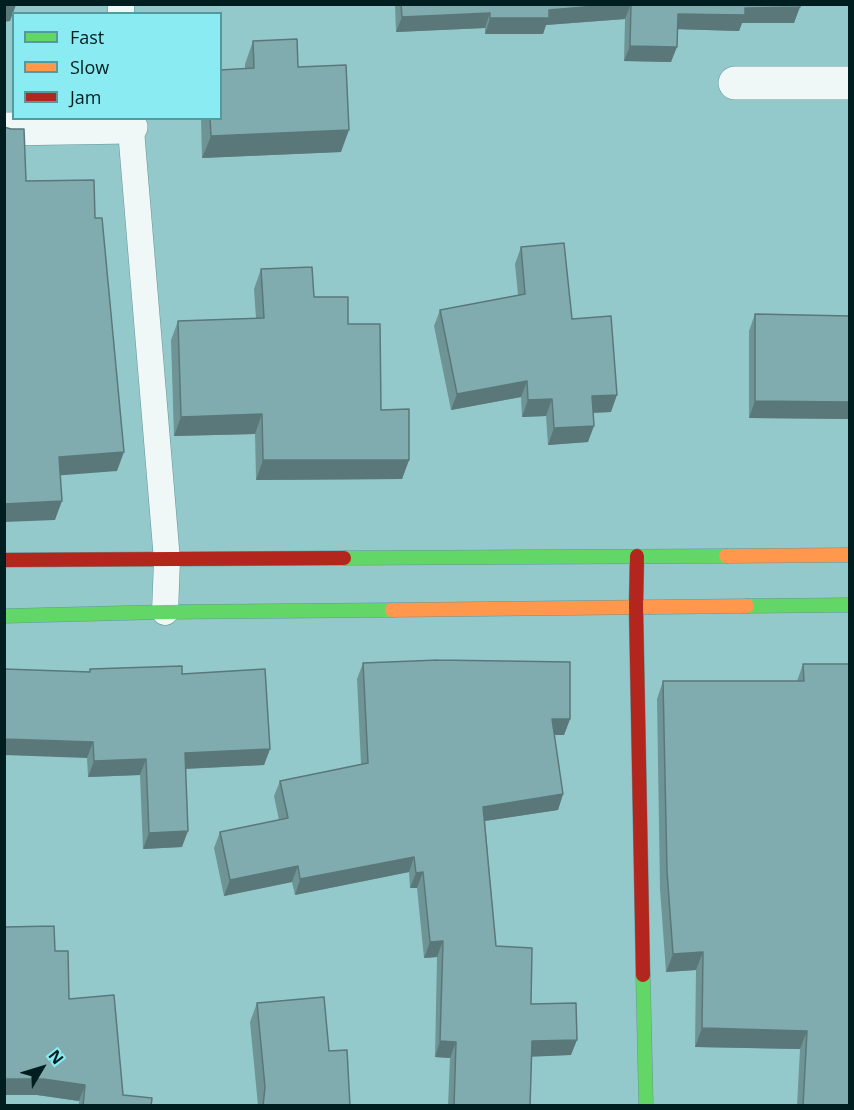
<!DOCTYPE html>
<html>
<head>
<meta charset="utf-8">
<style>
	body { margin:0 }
	#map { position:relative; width:854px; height:1110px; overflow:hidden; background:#94c9cc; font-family:"Open Sans",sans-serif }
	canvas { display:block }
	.frame { position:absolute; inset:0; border:6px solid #001d1f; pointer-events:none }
	.legend { position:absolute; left:12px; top:12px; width:210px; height:108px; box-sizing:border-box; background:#8aecf2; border:2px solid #53999e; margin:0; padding:8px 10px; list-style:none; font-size:18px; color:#001d1f }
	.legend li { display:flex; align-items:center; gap:12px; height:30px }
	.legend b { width:30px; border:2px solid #53999e }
	.north { position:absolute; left:12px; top:1038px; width:60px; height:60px; -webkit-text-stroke:4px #8aecf2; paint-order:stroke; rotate:52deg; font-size:16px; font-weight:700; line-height:24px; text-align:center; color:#001d1f }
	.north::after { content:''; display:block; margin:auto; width:21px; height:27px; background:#001d1f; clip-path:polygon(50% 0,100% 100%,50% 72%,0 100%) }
</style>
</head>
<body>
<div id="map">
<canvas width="854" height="1110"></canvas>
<div class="frame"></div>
<ul class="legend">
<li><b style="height:8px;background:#63d668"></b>Fast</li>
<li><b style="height:8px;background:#ff974d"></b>Slow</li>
<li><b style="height:8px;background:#b3261e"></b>Jam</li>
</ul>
<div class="north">N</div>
</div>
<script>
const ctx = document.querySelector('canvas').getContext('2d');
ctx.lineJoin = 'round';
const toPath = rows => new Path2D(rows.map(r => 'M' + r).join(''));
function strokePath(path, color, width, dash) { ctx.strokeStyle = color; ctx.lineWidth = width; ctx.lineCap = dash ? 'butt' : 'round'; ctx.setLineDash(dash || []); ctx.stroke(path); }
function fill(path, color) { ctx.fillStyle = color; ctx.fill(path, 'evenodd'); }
const lane = toPath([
	[121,4,121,14],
	[130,118,167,560,165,612]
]);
const street = toPath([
	[735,83,850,83],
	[4,129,131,127]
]);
const fast = toPath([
	[344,558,726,556],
	[747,606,850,605],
	[4,616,165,612,392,610],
	[643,975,646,1106]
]);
const slow = toPath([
	[726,556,850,555],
	[392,610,747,606]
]);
const jam = toPath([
	[637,556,636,607,643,975],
	[4,560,344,558]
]);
const wall = toPath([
	[395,4,800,4,794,23,742,23,739,31,677,29,671,62,624,61,625,19,546,25,543,34,485,34,485,28,396,32],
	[253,41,298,67,341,152,202,158,201,118,220,118,245,69,245,64],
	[521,247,572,319,611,412,593,413,588,442,548,445,546,416,522,417,521,397,451,410,434,326,440,310,518,295,515,264],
	[261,269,314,297,348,324,381,410,409,460,402,479,256,480,255,434,174,436,171,340,178,321,256,318,254,289],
	[755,314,849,316,849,419,749,418,749,331],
	[363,663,570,719,564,735,554,735,563,794,558,810,485,821,496,946,531,1004,571,1055,532,1056,530,1106,448,1106,450,1058,435,1057,437,957,424,958,417,888,410,888,409,872,295,895,292,882,224,896,214,848,220,832,279,820,274,796,280,781,361,764,357,679],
	[803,664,849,1106,797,1106,800,1049,695,1047,696,970,666,972,660,889,657,699,663,681,797,681],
	[90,669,182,674,270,749,264,765,186,769,182,847,143,849,140,775,88,777,87,758,89,672],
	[55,951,69,999,123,1095,151,1106,79,1106,79,1101,37,1095],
	[257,1003,329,1051,350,1106,258,1106,250,1022]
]);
const shadedWall = toPath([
	[619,4,631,4,625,19,546,25,543,34,485,34,490,18,549,10],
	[16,5,10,21,4,22,4,6],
	[800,7,794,23,742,23,739,31,672,29,678,14,745,8],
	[490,13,485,28,396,32,402,17],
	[630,46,677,47,671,62,624,61],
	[349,130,341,152,202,158,211,136],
	[527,381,521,397,451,410,457,394],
	[617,395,611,412,586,413,592,396],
	[552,399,546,416,522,417,528,400],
	[755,401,849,402,849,419,749,418],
	[262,414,255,434,174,436,181,417],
	[594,426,588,442,548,445,554,428],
	[124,452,117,471,52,476,59,457],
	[263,460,409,460,402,479,256,480],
	[62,501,55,520,4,522,4,504],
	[552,719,570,719,564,735,546,735],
	[4,739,93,742,87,758,4,755],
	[270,749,264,765,179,769,185,753],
	[146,759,140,775,88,777,94,761],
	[563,794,558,810,478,822,483,807],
	[188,831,182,847,143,849,149,833],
	[414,857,409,872,295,895,300,879],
	[298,866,292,882,224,896,230,880],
	[423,872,417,888,410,888,416,873],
	[443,941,437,957,424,958,430,942],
	[703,952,696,970,666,972,673,954],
	[702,1028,807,1031,800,1049,695,1047],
	[577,1040,571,1055,526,1057,532,1041],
	[440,1041,456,1042,450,1058,435,1057],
	[4,1079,43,1079,85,1085,79,1101,37,1095,4,1095]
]);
const building = toPath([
	[4,4,16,4,16,5,4,6,4,4],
	[401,4,619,4,549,10,549,18,490,18,490,13,402,17,401,4],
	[631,4,800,4,800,7,745,8,745,15,678,14,677,47,630,46,631,4],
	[297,39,298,67,346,65,349,130,211,136,210,118,220,118,220,70,254,68,253,41,297,39],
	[4,127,11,129,24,129,26,181,94,180,95,218,102,218,124,452,59,457,62,501,4,504,4,127],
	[564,243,572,319,611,316,617,395,592,396,594,426,554,428,552,399,528,400,527,381,457,394,440,310,525,294,521,247,564,243],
	[312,267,314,297,348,297,348,324,380,324,381,410,409,409,409,460,263,460,262,414,181,417,178,321,264,318,261,269,312,267],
	[755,314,849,316,849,402,755,401,755,314],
	[438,660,570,662,570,719,552,719,563,794,483,807,496,946,532,948,531,1004,576,1003,577,1040,532,1041,530,1106,454,1106,456,1042,440,1041,443,941,430,942,423,872,416,873,414,857,300,879,298,866,230,880,220,832,288,818,280,781,368,763,363,663,438,660],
	[803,664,849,664,849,1106,803,1106,807,1031,702,1028,703,952,673,954,667,871,663,681,804,681,803,664],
	[182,666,182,674,265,669,270,749,185,753,188,831,149,833,146,759,94,761,93,742,4,739,4,669,90,672,90,669,182,666],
	[54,926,55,951,68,951,69,999,114,995,123,1095,152,1098,151,1106,83,1106,85,1085,43,1079,4,1079,4,927,54,926],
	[324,997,329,1051,347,1050,350,1106,263,1106,265,1087,257,1003,324,997]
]);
strokePath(lane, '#679497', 27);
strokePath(street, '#679497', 34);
strokePath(fast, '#679497', 15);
strokePath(slow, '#679497', 15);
strokePath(jam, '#679497', 15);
strokePath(lane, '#eff7f7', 26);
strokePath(street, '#eff7f7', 33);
strokePath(fast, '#63d668', 14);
strokePath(slow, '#ff974d', 14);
strokePath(jam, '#b3261e', 14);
fill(wall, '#6f9496');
fill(shadedWall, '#5a787a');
fill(building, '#81acaf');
strokePath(building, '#5a787a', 1.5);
</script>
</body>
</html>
